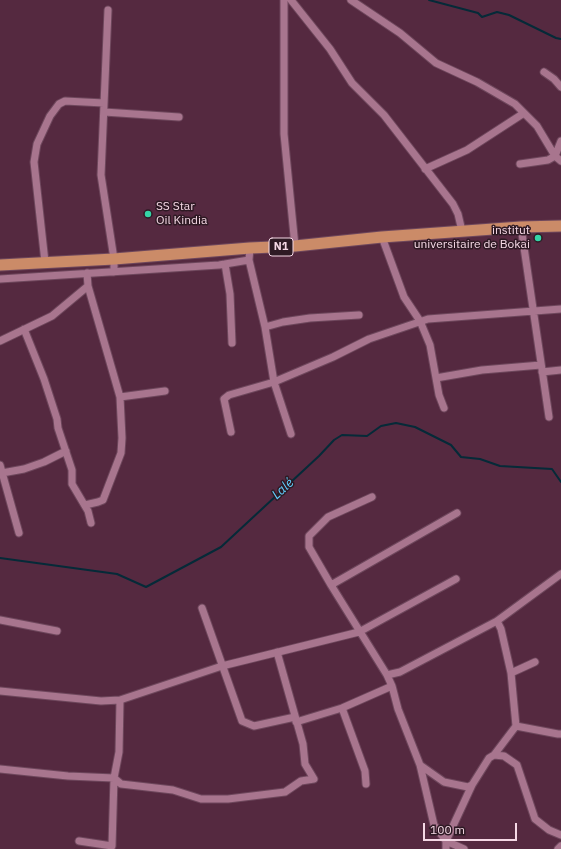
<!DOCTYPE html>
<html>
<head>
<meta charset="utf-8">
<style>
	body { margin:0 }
	#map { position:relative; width:561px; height:849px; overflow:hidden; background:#552940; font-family:"IBM Plex Sans",sans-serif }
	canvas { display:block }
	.scale { position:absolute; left:423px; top:823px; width:94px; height:18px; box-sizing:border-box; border:2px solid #f5d8e5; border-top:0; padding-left:5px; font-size:12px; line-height:14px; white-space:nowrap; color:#f5d8e5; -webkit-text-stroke:3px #2e1a24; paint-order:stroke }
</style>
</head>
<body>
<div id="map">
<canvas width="561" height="849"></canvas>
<div class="scale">100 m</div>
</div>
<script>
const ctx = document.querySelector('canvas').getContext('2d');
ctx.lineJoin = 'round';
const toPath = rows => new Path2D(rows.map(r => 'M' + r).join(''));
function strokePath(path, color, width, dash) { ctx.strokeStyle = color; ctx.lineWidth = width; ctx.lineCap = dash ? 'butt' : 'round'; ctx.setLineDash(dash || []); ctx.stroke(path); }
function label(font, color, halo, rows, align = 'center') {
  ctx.font = font + ' "IBM Plex Sans",sans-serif'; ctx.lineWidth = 3; ctx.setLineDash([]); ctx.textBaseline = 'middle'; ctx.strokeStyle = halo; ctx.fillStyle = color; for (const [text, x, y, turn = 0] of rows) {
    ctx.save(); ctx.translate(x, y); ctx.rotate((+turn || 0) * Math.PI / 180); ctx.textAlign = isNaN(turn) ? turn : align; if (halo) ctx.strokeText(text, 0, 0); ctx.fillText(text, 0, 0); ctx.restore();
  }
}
const stream = toPath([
	[429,0,478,13,482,17,497,12,509,15,556,38,561,39],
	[0,558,117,574,146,587,221,547,319,456,334,440,342,435,367,436,381,426,396,423,415,427,451,445,461,457,480,459,500,466,552,469,561,482]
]);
const minor = toPath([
	[284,0,284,134,295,246],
	[291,0,330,49,352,83,384,115,453,204,458,214,462,231],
	[351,0,400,33,436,63,477,82,515,104,537,126,555,156,548,160,520,164],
	[108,10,101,175,114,259,114,272],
	[544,72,554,79,561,87],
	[104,112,179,117],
	[561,141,555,156,561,161],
	[425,169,467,150,524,113],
	[521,227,549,417],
	[382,237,404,297,420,321,430,345,439,395,444,408],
	[250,248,249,260,265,327,274,382,291,434],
	[45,262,34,162,37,144,50,116,59,104,65,101,104,103],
	[225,264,230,294,232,343],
	[0,279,219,265,249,260],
	[265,327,283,322,310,318,359,315],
	[24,329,44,379,57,419,58,428,72,470,72,484,88,511,91,523],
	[0,341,52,316,88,286,87,273],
	[542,372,561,370],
	[436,378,482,370,541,365],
	[120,397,165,391],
	[231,432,224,399,229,395,274,382,333,357,369,339,428,319,561,309],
	[0,465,19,533],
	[2,473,24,469,44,462,66,451],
	[372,497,328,517,309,536,309,547,331,585,387,675,400,672,497,621,561,574],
	[85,505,98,502,103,500,121,453,122,438,120,397,88,286],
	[331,585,457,513],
	[202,608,242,721,254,726,295,717],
	[0,620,57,631],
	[511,673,535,662],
	[387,675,392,686,398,709,420,765,444,782,468,787,472,785,489,758,494,755,504,756,517,765,535,819,549,830,561,835],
	[0,691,101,701,120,700,222,666,359,632,456,579],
	[342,708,365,771,366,784],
	[296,722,342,708,392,686],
	[516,726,558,734,561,734],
	[494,755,516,726,511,673,501,629,497,621],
	[420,765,434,825,446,841,464,849],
	[0,769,68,776,114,778,121,784,173,790,201,799,228,799,285,792,301,781,314,779,305,764,303,744,277,652],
	[79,841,112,846,114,778,119,752,120,700],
	[446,849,446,841,472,785],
	[558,849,561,846]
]);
const highway = toPath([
	[0,265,114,259,250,248,295,246,382,237,521,227,561,226]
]);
const markers = [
	[148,214,4,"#35d4a7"],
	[538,238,4,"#35d4a7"]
];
const shields = [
	[281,247,24]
];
const shieldNames = [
	["N1",281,247]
];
const poiNames = [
	["SS Star",156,207],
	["Oil Kindia",156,221],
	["institut",530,231,"right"],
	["universitaire de Bokai",530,245,"right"]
];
const waterNames = [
	["Lalé",283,489,-43]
];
strokePath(stream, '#052a38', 2);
strokePath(minor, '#6e475c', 9);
strokePath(highway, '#6e475c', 13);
strokePath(minor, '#a8758e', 7);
strokePath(highway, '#cb8b68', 11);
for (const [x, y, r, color] of markers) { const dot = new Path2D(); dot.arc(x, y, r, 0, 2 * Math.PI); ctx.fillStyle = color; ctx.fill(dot); strokePath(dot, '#2e1a24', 1.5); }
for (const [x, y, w] of shields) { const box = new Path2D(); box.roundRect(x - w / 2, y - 9, w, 18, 3); ctx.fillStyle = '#2e1a24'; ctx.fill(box); strokePath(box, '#f5d8e5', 1); }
label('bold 11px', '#f5d8e5', null, shieldNames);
label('12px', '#f5d8e5', '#2e1a24', poiNames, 'left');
label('italic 13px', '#62d0ff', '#2e1a24', waterNames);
</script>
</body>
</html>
